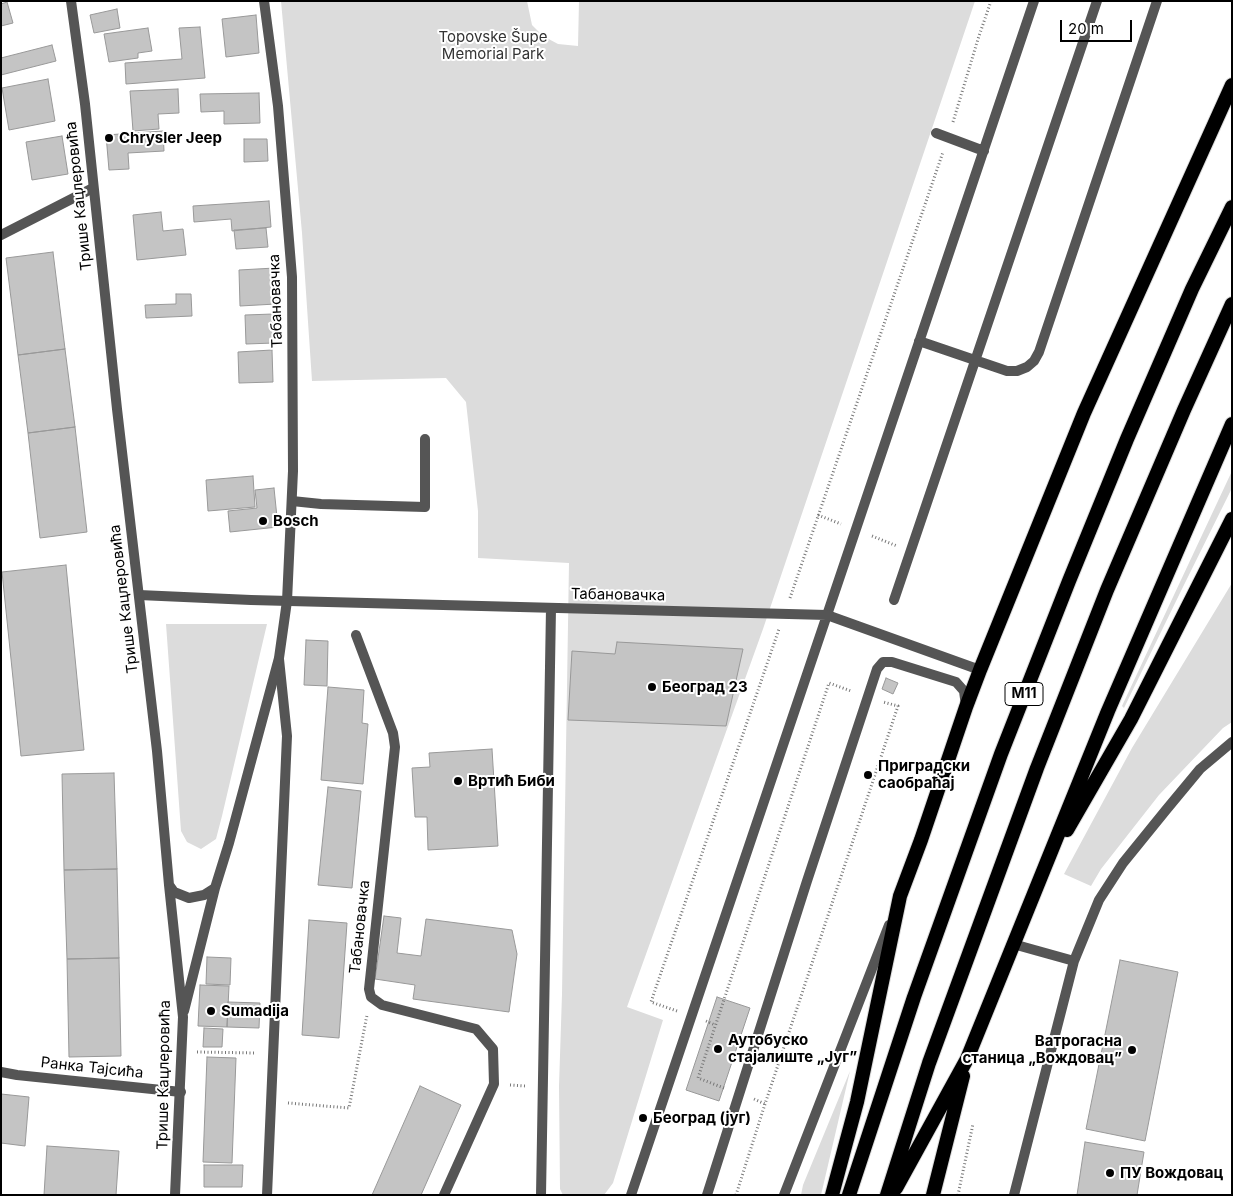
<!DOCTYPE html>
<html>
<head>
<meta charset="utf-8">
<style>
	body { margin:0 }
	#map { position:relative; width:1233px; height:1196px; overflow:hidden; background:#fff; font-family:Inter,sans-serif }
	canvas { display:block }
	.frame { position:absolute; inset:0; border:2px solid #000; pointer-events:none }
	.scale { position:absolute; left:1060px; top:20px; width:72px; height:22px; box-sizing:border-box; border:2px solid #000; border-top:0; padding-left:6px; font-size:15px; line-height:18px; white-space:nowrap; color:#000; -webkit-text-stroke:4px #fff; paint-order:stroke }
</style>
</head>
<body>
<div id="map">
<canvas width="1233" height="1196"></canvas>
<div class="frame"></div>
<div class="scale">20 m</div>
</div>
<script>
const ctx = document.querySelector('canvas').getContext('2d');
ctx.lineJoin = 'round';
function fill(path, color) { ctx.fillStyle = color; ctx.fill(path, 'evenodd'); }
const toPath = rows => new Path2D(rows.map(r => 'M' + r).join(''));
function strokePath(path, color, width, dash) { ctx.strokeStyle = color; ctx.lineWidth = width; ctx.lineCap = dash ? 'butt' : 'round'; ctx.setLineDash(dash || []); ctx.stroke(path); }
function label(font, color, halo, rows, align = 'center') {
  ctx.font = font + ' Inter,sans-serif'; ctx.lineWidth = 4; ctx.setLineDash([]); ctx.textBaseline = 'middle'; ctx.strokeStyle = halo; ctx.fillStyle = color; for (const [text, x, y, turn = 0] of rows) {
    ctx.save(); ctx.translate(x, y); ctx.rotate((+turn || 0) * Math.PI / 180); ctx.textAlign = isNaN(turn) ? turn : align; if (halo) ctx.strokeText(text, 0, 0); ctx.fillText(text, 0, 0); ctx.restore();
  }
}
const green = toPath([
	[281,1,527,1,532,25,543,36,558,44,578,46,579,1,975,1,763,629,627,1007,663,1020,613,1183,604,1195,563,1195,560,1189,559,1086,562,994,569,563,478,558,478,511,466,402,446,378,312,381,302,233],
	[1232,471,1232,488,1180,593,1124,708,1122,706],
	[1232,583,1232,722,1223,728,1159,795,1101,869,1091,886,1064,874,1132,748],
	[166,624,267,624,222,816,216,839,201,849,187,842,181,831],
	[850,1071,821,1195,801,1195,803,1185]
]);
const building = toPath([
	[7,2,13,23,1,26,1,4,7,2],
	[117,9,120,28,94,33,90,15,117,9],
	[256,15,259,53,226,57,222,19,256,15],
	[200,27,205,78,126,84,125,63,182,59,179,28,200,27],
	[148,28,152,51,138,53,138,58,109,62,104,34,148,28],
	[52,45,56,61,1,75,1,58,52,45],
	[48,79,55,121,9,130,2,88,48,79],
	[178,89,179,113,158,114,159,129,133,131,130,91,178,89],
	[259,93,260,123,224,124,224,111,201,112,200,94,259,93],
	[163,131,164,151,128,153,129,169,109,170,106,135,163,131],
	[62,136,68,174,32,180,26,142,62,136],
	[244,139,267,139,268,161,244,162,244,139],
	[269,201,271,227,232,231,231,219,194,222,193,206,269,201],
	[161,212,163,231,183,229,186,255,137,260,133,215,161,212],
	[266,228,268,247,236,249,234,230,266,228],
	[53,252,65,349,18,355,6,258,53,252],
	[275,268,276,304,240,306,239,270,275,268],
	[176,294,191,294,192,316,146,318,145,305,176,304,176,294],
	[273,314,274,343,246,344,245,315,273,314],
	[65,349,75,427,28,433,18,355,65,349],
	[272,350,273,382,239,383,238,352,272,350],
	[75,427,87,532,40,538,28,433,75,427],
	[253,476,255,507,208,511,206,480,253,476],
	[274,488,278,527,230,532,228,511,257,508,255,490,274,488],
	[66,565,84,750,21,756,2,572,66,565],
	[306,640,328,641,327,686,304,685,306,640],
	[617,642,743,649,726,726,568,720,572,651,615,654,617,642],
	[886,678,898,683,893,694,882,689,886,678],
	[328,687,364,690,362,723,368,724,363,784,321,780,328,687],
	[492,749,498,846,428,850,427,817,415,817,412,768,430,767,429,753,492,749],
	[114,773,117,869,64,870,62,774,114,773],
	[328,787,361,791,352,888,318,885,328,787],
	[117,869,119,958,67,959,64,870,117,869],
	[384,916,401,918,397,953,421,956,426,919,512,930,517,954,509,1012,413,999,415,985,375,979,384,916],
	[309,920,347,923,339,1038,302,1035,309,920],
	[207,957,231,958,230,985,206,984,207,957],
	[119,958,121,1056,69,1057,67,959,119,958],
	[1120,960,1178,972,1145,1141,1086,1129,1120,960],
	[200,985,229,986,227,1027,198,1026,200,985],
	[717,997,750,1008,719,1101,686,1090,717,997],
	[228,1002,260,1003,259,1028,227,1027,228,1002],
	[204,1028,223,1029,222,1047,203,1047,204,1028],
	[207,1057,236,1058,232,1163,203,1162,207,1057],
	[420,1086,461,1105,421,1195,372,1195,420,1086],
	[1,1094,29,1097,25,1146,1,1143,1,1094],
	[1085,1142,1144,1152,1137,1195,1077,1195,1085,1142],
	[47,1146,119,1151,116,1195,44,1195,47,1146],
	[204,1165,243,1165,242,1187,204,1187,204,1165]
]);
const path = toPath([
	[953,122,978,39,991,1],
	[818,515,841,524],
	[872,536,897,546],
	[790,598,943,152],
	[677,1011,651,1002,779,629],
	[706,1021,715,1025],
	[197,1052,256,1053],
	[510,1085,526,1086],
	[724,1088,698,1078,829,683,851,691],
	[754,1099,765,1104],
	[288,1103,349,1108,367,1015],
	[736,1195,765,1104,898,706,883,702],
	[958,1195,973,1124]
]);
const service = toPath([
	[936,133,984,151],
	[919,341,1007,371,1017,371,1027,367,1034,361,1039,352,1157,1],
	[292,501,321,504,425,507,425,439],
	[894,600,1097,1],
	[827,615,1034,1],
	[356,635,393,733,395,747,369,989,371,997,382,1005,476,1029,493,1049,494,1084,444,1195],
	[1013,944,1074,961],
	[267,1195,287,736,279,659],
	[707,1195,807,881,877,669,883,662,892,662,956,682,964,691,966,706],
	[1014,1195,1074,961,1099,900,1123,863,1166,810,1200,769,1232,742]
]);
const minor = toPath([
	[1,235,93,188],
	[139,595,251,600,827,615,980,670],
	[1,1072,17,1075,181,1092],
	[541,1195,551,608],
	[631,1195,827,615],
	[784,1195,889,925]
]);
const tertiary = toPath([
	[71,1,85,104,117,409,157,751,169,885,183,1017,175,1195],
	[169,885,174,892,189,898,204,895,215,888],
	[184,1011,215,888,229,843,279,658,287,601,293,471,292,277,278,106,264,1]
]);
const trunk = toPath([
	[1067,830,1131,719,1232,519],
	[896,1188,967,1059,1108,711,1232,424],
	[832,1195,857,1102,900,896,921,840,966,707,980,670,1084,413,1232,85],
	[849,1195,914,997,1001,754,1069,581,1127,439,1192,289,1232,207],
	[887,1195,929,1063,1037,768,1107,590,1184,410,1232,304],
	[933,1195,963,1076]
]);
const markers = [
	[109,138,5,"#000"],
	[263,521,5,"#000"],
	[652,687,5,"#000"],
	[868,775,5,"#000"],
	[458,781,5,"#000"],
	[211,1011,5,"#000"],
	[718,1049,5,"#000"],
	[1132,1050,5,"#000"],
	[643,1118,5,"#000"],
	[1110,1173,5,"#000"]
];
const shields = [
	[1024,694,38]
];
const shieldNames = [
	["M11",1024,694]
];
const parkNames = [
	["Topovske Šupe",493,37],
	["Memorial Park",493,54]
];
const poiNames = [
	["Chrysler Jeep",119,138],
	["Bosch",273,521],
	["Београд 23",662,687],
	["Приградски",878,766],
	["саобраћај",878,783],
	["Вртић Биби",468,781],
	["Sumadija",221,1011],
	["Аутобуско",728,1040],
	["стајалиште „Југ”",728,1057],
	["Ватрогасна",1122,1041,"right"],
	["станица „Вождовац”",1122,1058,"right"],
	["Београд (југ)",653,1118],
	["ПУ Вождовац",1120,1173]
];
const streetNames = [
	["Трише Кацлеровића",79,196,-96],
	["Табановачка",276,301,-92],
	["Табановачка",618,595,1],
	["Трише Кацлеровића",124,599,-97],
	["Табановачка",360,927,-84],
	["Ранка Тајсића",92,1068,6],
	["Трише Кацлеровића",164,1075,-89]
];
fill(green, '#dcdcdc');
fill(building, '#c4c4c4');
strokePath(building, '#999', 1);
strokePath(trunk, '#dbdbdb', 16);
strokePath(path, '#777', 3, [1, 2.5]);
strokePath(service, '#555', 10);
strokePath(minor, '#555', 10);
strokePath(tertiary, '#555', 10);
strokePath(trunk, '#000', 14);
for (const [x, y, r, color] of markers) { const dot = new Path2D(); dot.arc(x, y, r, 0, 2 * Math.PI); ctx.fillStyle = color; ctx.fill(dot); strokePath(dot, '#fff', 2); }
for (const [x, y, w] of shields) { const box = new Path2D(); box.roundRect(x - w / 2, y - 11.5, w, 23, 4); ctx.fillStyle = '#fff'; ctx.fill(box); strokePath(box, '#000', 1); }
label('bold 14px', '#000', null, shieldNames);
label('15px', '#333', '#fff', parkNames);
label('bold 15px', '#000', '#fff', poiNames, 'left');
label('15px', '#000', '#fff', streetNames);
</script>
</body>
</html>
